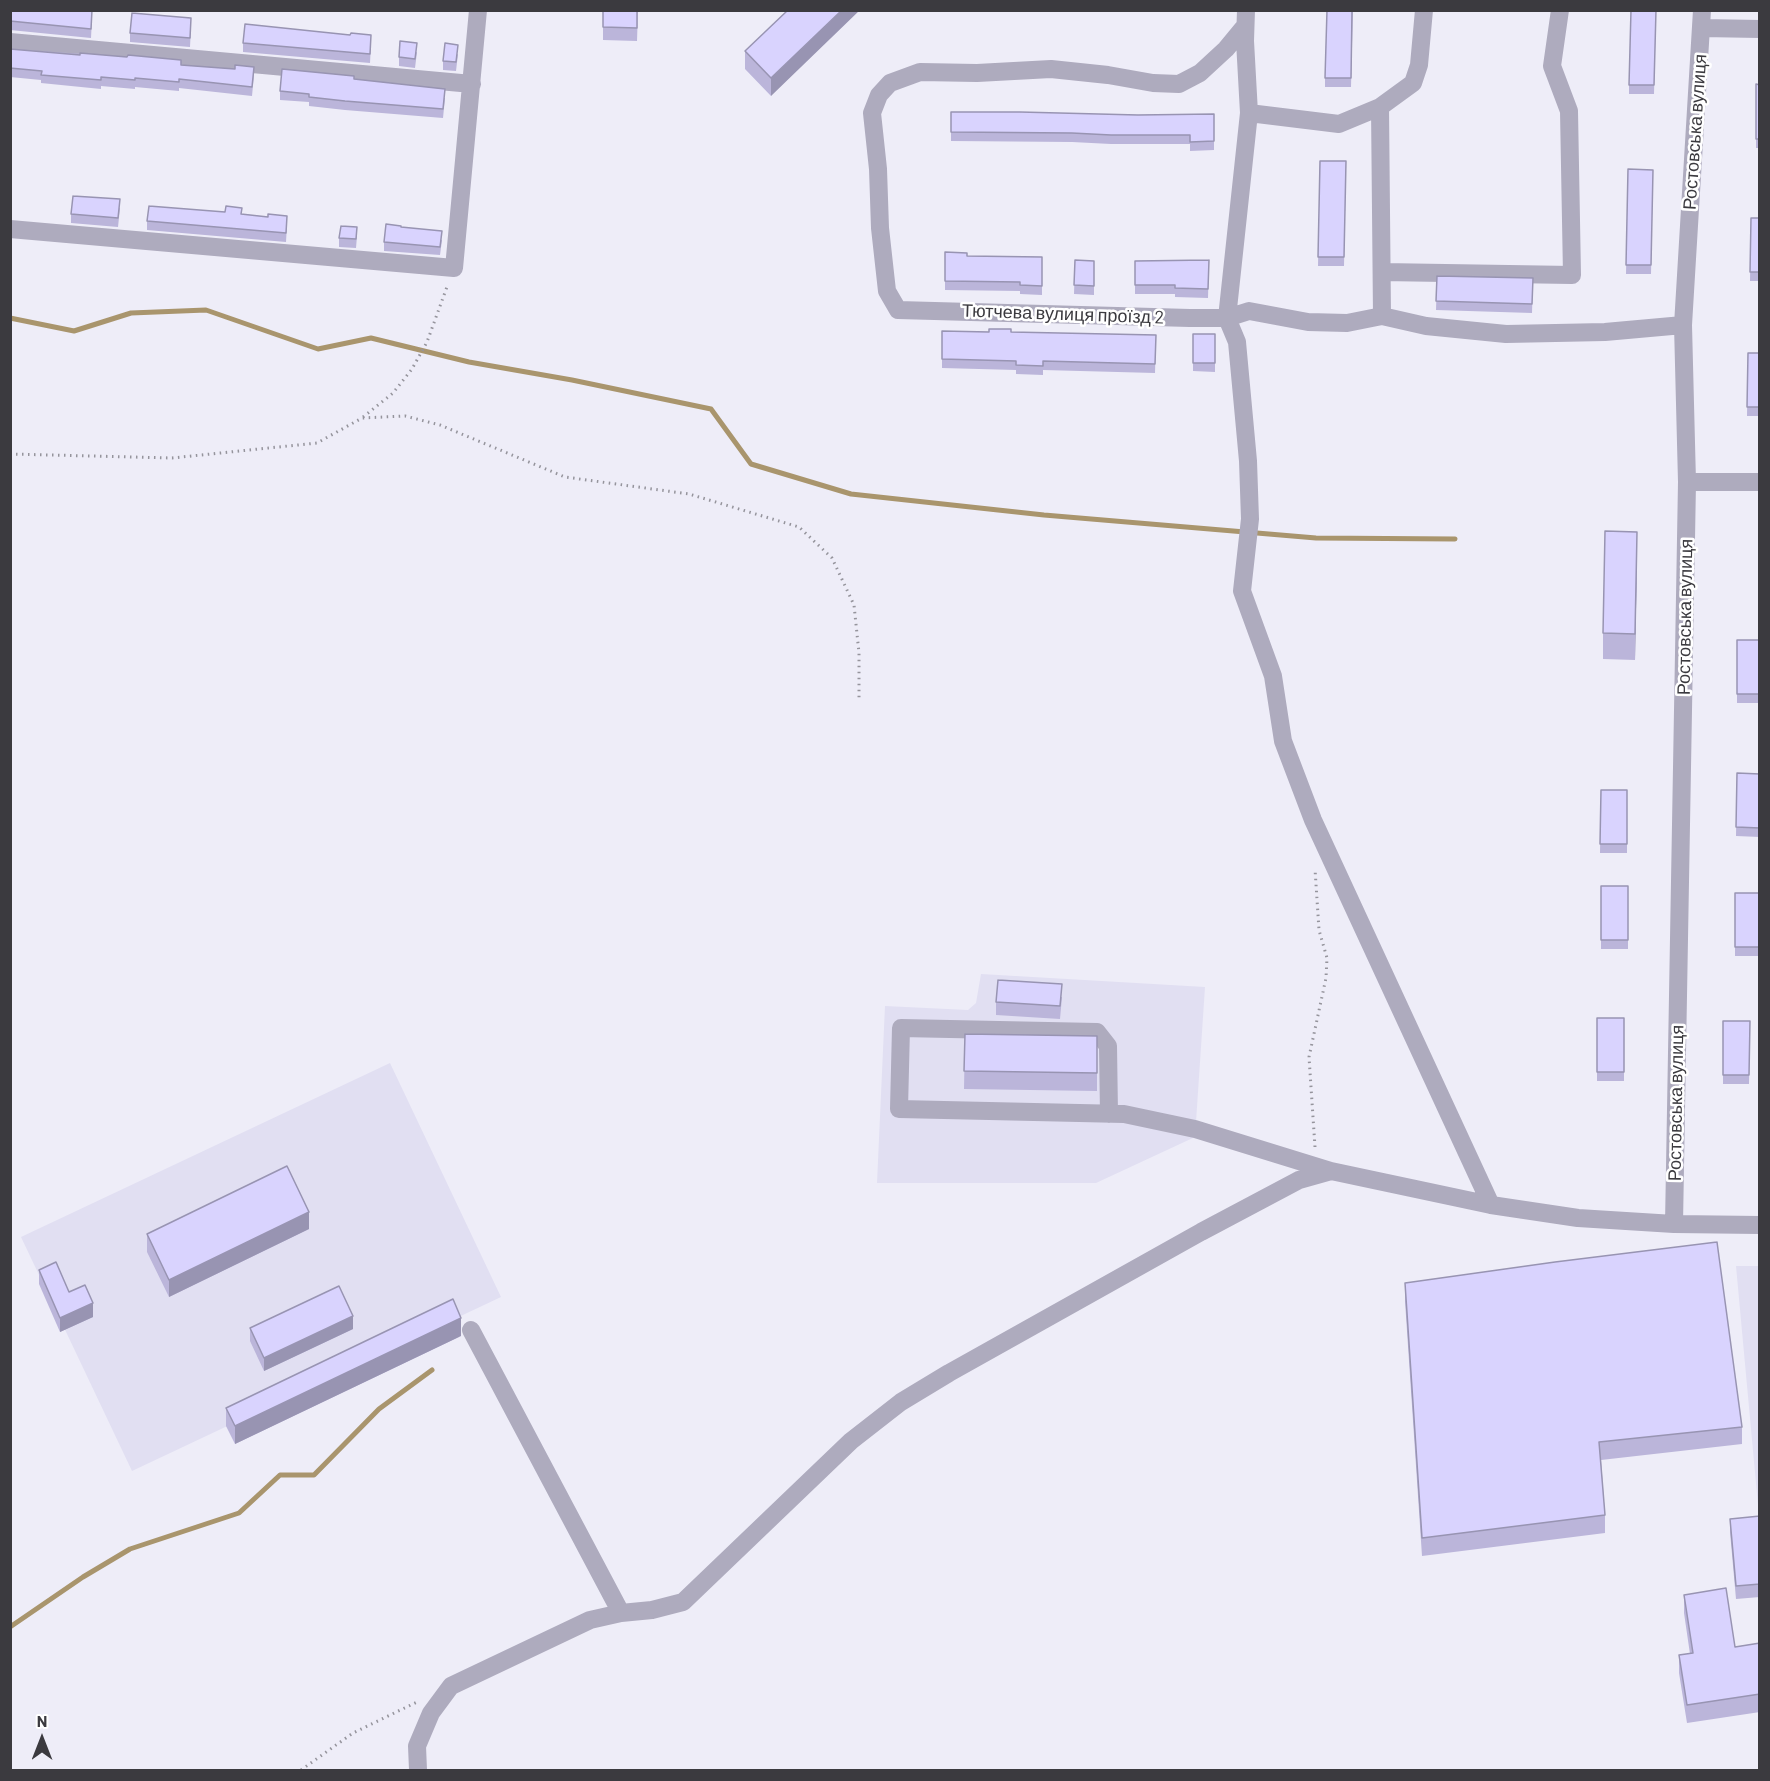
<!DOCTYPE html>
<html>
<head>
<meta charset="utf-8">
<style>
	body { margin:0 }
	#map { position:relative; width:1770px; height:1781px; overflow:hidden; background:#eeedf8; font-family:Barlow,sans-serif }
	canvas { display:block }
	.frame { position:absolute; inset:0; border:12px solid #3b3a3f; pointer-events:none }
	.north { position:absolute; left:12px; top:1709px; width:60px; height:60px; -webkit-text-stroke:4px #fff; paint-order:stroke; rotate:0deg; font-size:16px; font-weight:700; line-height:24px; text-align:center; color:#3b3a3f }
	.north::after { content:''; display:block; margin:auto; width:21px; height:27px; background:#3b3a3f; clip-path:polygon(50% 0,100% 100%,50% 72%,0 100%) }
</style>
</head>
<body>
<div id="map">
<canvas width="1770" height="1781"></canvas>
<div class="frame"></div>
<div class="north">N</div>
</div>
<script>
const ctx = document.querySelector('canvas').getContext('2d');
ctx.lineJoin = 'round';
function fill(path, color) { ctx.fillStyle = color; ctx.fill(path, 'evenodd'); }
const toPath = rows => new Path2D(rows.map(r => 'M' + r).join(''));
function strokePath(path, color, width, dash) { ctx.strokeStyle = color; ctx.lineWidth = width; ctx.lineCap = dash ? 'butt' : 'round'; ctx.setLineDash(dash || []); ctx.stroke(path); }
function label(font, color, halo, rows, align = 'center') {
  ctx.font = font + ' Barlow,sans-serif'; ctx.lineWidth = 5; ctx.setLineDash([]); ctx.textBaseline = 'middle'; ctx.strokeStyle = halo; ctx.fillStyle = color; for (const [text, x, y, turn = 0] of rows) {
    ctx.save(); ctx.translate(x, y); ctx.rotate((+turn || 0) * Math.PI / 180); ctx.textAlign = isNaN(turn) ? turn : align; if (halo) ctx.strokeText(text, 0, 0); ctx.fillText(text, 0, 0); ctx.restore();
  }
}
const built = toPath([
	[981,974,1205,987,1195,1137,1096,1183,877,1183,885,1006,968,1010,976,1003],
	[390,1063,501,1297,132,1471,21,1237],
	[1736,1266,1759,1266,1760,1505,1758,1505]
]);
const stream = toPath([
	[10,318,74,331,131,313,206,310,318,349,371,338,469,362,572,380,711,409,751,464,851,494,1044,515,1316,538,1455,539],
	[10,1627,83,1577,130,1549,239,1513,280,1475,314,1475,379,1409,432,1370]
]);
const path = toPath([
	[363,417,393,393,412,369,427,342,448,284],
	[10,454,172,458,317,443,362,418,405,416,440,425,565,477,689,494,799,527,832,558,854,605,859,653,859,701],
	[1315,1147,1309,1057,1326,978,1327,958,1319,930,1315,869],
	[301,1770,353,1733,417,1702]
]);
const minor = toPath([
	[1246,10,1245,41,1249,113,1227,318,1237,342,1248,461,1250,519,1242,591,1273,676,1283,741,1313,820,1491,1205],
	[1245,26,1226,49,1200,73,1179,84,1153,83,1108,75,1051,69,977,73,920,72,890,83,879,95,872,113,878,169,880,228,887,291,898,310,1190,318,1227,318,1249,311,1308,322,1347,323,1382,316,1426,326,1506,334,1605,332,1683,325],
	[1702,28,1760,29],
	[10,42,472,84],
	[1380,107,1382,316],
	[1249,113,1339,124,1380,107,1413,83,1419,65,1424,10],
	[10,229,454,268,478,10],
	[1382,272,1572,275,1569,111,1552,66,1560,10],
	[1687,482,1760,482],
	[1109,1114,1108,1046,1097,1032,901,1028,899,1109,1124,1114,1195,1129,1331,1171],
	[1674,1224,1687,482,1683,325,1702,10],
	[471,1330,621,1613],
	[418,1770,417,1746,431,1713,451,1686,590,1620,621,1613,652,1610,683,1602,851,1441,901,1402,949,1373,1201,1232,1299,1180,1331,1171,1491,1205,1578,1218,1674,1224,1760,1225]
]);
const wall = toPath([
	[10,10,92,19,91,38,10,30],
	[603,10,638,10,637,41,603,40],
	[788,10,771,96,745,69,745,51],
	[1353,10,1351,87,1325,87,1325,78],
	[1656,10,1654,94,1629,94,1629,85],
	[191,27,190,47,130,42,130,33],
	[243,43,371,44,370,63,243,52],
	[10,49,127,57,254,75,252,96,179,88,179,91,135,87,135,89,101,86,101,89,41,83,41,80,10,77],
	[417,52,415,68,399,66,399,57],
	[458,54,456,71,443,70,443,61],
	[354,80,445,98,443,118,345,110,309,106,309,102,280,100,280,91],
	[1756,84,1760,85,1760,148,1756,148],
	[951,112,1138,115,1214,114,1214,150,1190,151,1190,144,1111,144,1072,142,951,141],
	[1320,161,1346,161,1344,266,1318,266],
	[1628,169,1653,170,1651,274,1626,274],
	[120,208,118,227,71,223,71,214],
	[242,214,287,224,286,242,147,230,147,221],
	[1751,218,1760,218,1760,281,1750,281],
	[401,227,442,240,440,255,384,251,384,242],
	[357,236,356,248,339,247,339,238],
	[945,252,967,256,1042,257,1042,295,1020,294,1020,291,945,290],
	[1075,260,1094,261,1094,295,1074,294],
	[1209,260,1208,298,1175,297,1175,294,1135,294,1135,261],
	[1437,276,1533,278,1532,313,1436,310],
	[942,331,1156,335,1155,373,1043,370,1043,375,1016,374,1016,370,942,368],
	[1193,334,1215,334,1215,372,1193,371],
	[1748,353,1760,353,1760,416,1747,416],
	[1637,558,1635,660,1603,659,1603,633],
	[1737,640,1760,640,1760,703,1737,703],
	[1737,773,1760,774,1760,837,1736,836],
	[1601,790,1627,790,1627,853,1600,853],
	[1601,886,1628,886,1628,949,1601,949],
	[1735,893,1760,893,1760,956,1735,956],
	[1062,997,1060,1019,996,1015,996,1002],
	[1597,1018,1624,1018,1624,1081,1597,1081],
	[1723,1021,1750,1021,1749,1084,1723,1084],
	[965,1034,1097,1036,1097,1091,964,1089],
	[309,1229,169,1297,147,1252,147,1234],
	[39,1270,69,1292,93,1317,60,1332,39,1284],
	[1405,1283,1742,1427,1742,1444,1601,1460,1605,1515,1605,1533,1422,1556,1405,1301],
	[250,1328,353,1329,264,1371,250,1341],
	[461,1336,235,1444,226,1426,226,1408],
	[1760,1516,1760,1597,1736,1599,1730,1532,1730,1519],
	[1684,1595,1735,1647,1760,1643,1760,1712,1687,1723,1679,1673,1679,1655,1690,1654,1684,1613]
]);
const shadedWall = toPath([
	[842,10,860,10,771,96,771,78],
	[1637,532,1637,558,1635,660,1635,634],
	[309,1212,309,1229,169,1297,169,1280],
	[93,1303,93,1317,60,1332,60,1318],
	[353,1316,353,1329,264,1371,264,1358],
	[461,1318,461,1336,235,1444,235,1426]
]);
const building = toPath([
	[10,10,92,10,91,29,10,21,10,10],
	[603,10,637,10,637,28,603,27,603,10],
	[788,10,842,10,771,78,745,51,788,10],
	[1327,10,1352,10,1351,78,1325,78,1327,10],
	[1631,10,1656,10,1654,85,1629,85,1631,10],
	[132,13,191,18,190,38,130,33,132,13],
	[245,24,350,35,351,33,371,35,370,54,243,43,245,24],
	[400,41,417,43,415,59,399,57,400,41],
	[445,43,458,45,456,62,443,61,445,43],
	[10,49,80,55,80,53,127,57,128,55,181,60,181,65,235,69,235,65,254,67,252,87,179,79,179,82,135,78,135,80,101,77,101,80,41,75,42,71,10,68,10,49],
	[282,69,354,76,354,79,445,89,443,109,345,101,309,97,309,94,280,91,282,69],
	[1756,84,1760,85,1760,139,1756,139,1756,84],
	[951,112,1020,112,1138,115,1214,114,1214,141,1190,142,1190,135,1111,135,1072,133,951,132,951,112],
	[1320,161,1346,161,1344,257,1318,257,1320,161],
	[1628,169,1653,170,1651,265,1626,265,1628,169],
	[73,196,120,199,118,218,71,214,73,196],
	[149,206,225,212,226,206,242,208,241,214,268,217,268,214,287,216,286,233,147,221,149,206],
	[1751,218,1760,218,1760,272,1750,272,1751,218],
	[386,224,401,226,401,227,442,231,440,247,384,242,386,224],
	[341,226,357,227,356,239,339,238,341,226],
	[945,252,967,253,967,256,1042,257,1042,286,1020,285,1020,282,945,281,945,252],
	[1075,260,1094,261,1094,286,1074,285,1075,260],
	[1209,260,1208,289,1175,288,1175,285,1135,285,1135,261,1209,260],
	[1437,276,1533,278,1532,304,1436,301,1437,276],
	[989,329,1011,329,1011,332,1156,335,1155,364,1043,361,1043,366,1016,365,1016,361,942,359,942,331,989,332,989,329],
	[1193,334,1215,334,1215,363,1193,363,1193,334],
	[1748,353,1760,353,1760,407,1747,407,1748,353],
	[1605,531,1637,532,1635,634,1603,633,1605,531],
	[1737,640,1760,640,1760,694,1737,694,1737,640],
	[1737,773,1760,774,1760,828,1736,827,1737,773],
	[1601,790,1627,790,1627,844,1600,844,1601,790],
	[1601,886,1628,886,1628,940,1601,940,1601,886],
	[1735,893,1760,893,1760,947,1735,947,1735,893],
	[998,980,1062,984,1060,1006,996,1002,998,980],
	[1597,1018,1624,1018,1624,1072,1597,1072,1597,1018],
	[1723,1021,1750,1021,1749,1075,1723,1075,1723,1021],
	[965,1034,1097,1036,1097,1073,964,1071,965,1034],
	[287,1166,309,1212,169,1280,147,1234,287,1166],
	[1717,1242,1742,1427,1599,1442,1605,1515,1422,1538,1405,1283,1555,1262,1717,1242],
	[56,1262,69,1292,85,1285,93,1303,60,1318,39,1270,56,1262],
	[339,1286,353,1316,264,1358,250,1328,339,1286],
	[453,1299,461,1318,235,1426,226,1408,453,1299],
	[1760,1516,1760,1584,1736,1586,1730,1519,1760,1516],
	[1726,1588,1735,1647,1760,1643,1760,1694,1687,1705,1679,1655,1693,1653,1684,1595,1726,1588]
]);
const streetNames = [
	["Ростовська вулиця",1695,132,-86],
	["Тютчева вулиця проїзд 2",1063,314,2],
	["Ростовська вулиця",1685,617,-89],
	["Ростовська вулиця",1676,1103,-89]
];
fill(built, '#e1dff2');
strokePath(stream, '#a9956d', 5);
strokePath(path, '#95949c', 3, [1.5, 4.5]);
strokePath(minor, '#aeabbe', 18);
fill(wall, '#bbb5da');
fill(shadedWall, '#9894b2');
fill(building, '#d9d3fe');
strokePath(building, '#9894b2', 1.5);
label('18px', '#3b3a3f', '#fff', streetNames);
</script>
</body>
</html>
